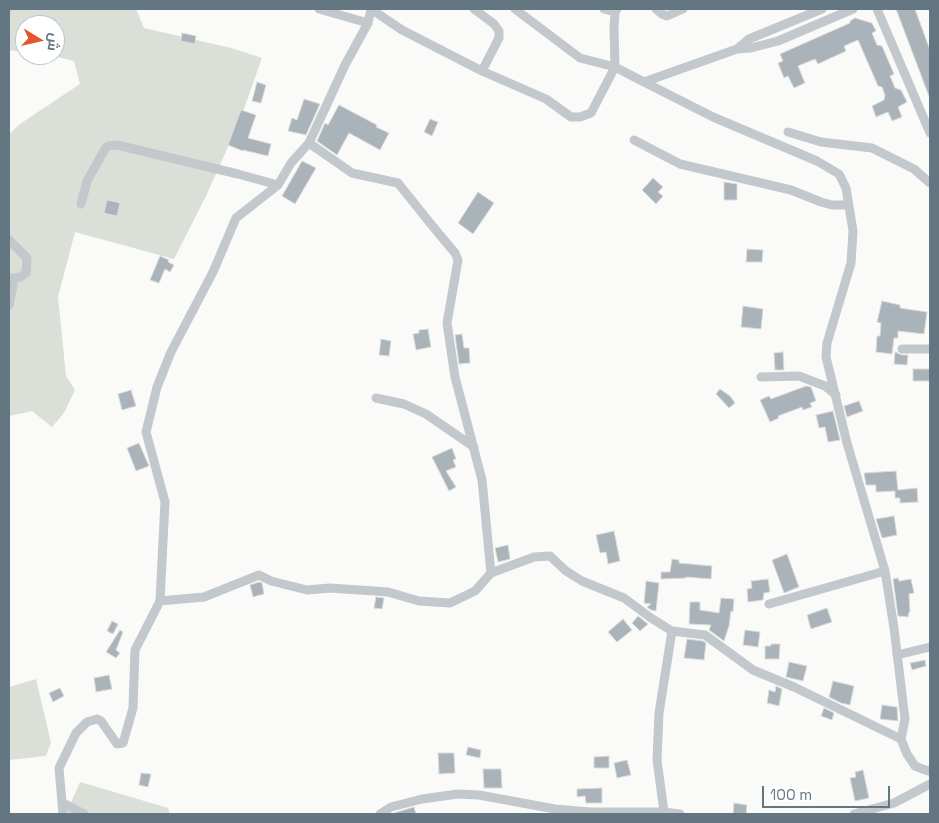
<!DOCTYPE html>
<html>
<head>
<meta charset="utf-8">
<style>
	body { margin:0 }
	#map { position:relative; width:939px; height:823px; overflow:hidden; background:#fafaf8; font-family:"Space Grotesk",Cairo,sans-serif }
	canvas { display:block }
	.frame { position:absolute; inset:0; border:10px solid #657683; pointer-events:none }
	.north { position:absolute; left:15px; top:15px; width:50px; height:50px; box-sizing:border-box; background:#fff; border:1px solid #c1c8cd; border-radius:50%; rotate:99deg; font-size:14px; font-weight:700; line-height:20px; text-align:center; color:#657683 }
	.north::after { content:''; display:block; margin:auto; width:18px; height:22px; background:#e4572e; clip-path:polygon(50% 0,100% 100%,50% 72%,0 100%) }
	.scale { position:absolute; left:762px; top:786px; width:128px; height:22px; box-sizing:border-box; border:2px solid #657683; border-top:0; padding-left:6px; font-size:15px; line-height:18px; white-space:nowrap; color:#657683; -webkit-text-stroke:4px #fff; paint-order:stroke }
</style>
</head>
<body>
<div id="map">
<canvas width="939" height="823"></canvas>
<div class="frame"></div>
<div class="north">ش</div>
<div class="scale">100 m</div>
</div>
<script>
const ctx = document.querySelector('canvas').getContext('2d');
ctx.lineJoin = 'round';
function fill(path, color) { ctx.fillStyle = color; ctx.fill(path, 'evenodd'); }
const toPath = rows => new Path2D(rows.map(r => 'M' + r).join(''));
function strokePath(path, color, width, dash) { ctx.strokeStyle = color; ctx.lineWidth = width; ctx.lineCap = dash ? 'butt' : 'round'; ctx.setLineDash(dash || []); ctx.stroke(path); }
const green = toPath([
	[12,9,136,9,144,28,231,48,262,58,240,120,206,196,174,259,75,232,58,297,66,376,75,390,64,413,52,427,32,411,9,416,9,134,20,124,80,84,74,61,50,55,55,55,55,25,25,25,25,52,9,50,9,10],
	[36,679,51,743,46,756,9,760,9,687],
	[80,782,168,808,170,814,66,814]
]);
const building = toPath([
	[896,9,915,9,930,50,930,99,896,9],
	[855,18,872,23,876,31,872,33,877,45,882,46,894,74,890,76,895,88,901,90,907,102,898,107,902,117,892,121,888,112,876,117,872,106,884,100,885,95,882,87,878,86,858,40,844,46,846,51,818,64,815,59,798,66,805,83,794,88,788,76,784,78,778,63,783,61,780,54,850,23,850,21,855,18],
	[182,33,196,36,195,44,181,41,182,33],
	[257,82,266,85,261,103,252,101,257,82],
	[304,99,320,104,306,135,288,131,292,118,297,120,304,99],
	[339,105,377,125,376,127,389,133,380,150,349,133,337,155,317,141,325,123,328,125,339,105],
	[241,110,256,115,248,138,271,144,268,156,243,150,243,151,228,145,241,110],
	[430,119,438,122,432,136,424,132,430,119],
	[302,161,316,168,295,204,282,196,302,161],
	[653,178,663,187,658,192,663,196,656,204,642,190,653,178],
	[724,182,737,184,737,200,724,200,724,182],
	[478,192,494,203,473,234,458,223,478,192],
	[107,200,120,203,117,216,104,213,107,200],
	[747,249,763,250,762,262,746,262,747,249],
	[160,256,169,260,168,262,174,265,170,272,165,269,159,283,150,280,160,256],
	[882,301,900,305,900,308,927,312,924,334,898,331,898,338,894,338,892,354,876,352,877,336,880,336,881,323,877,322,882,301],
	[743,306,763,309,761,329,741,327,743,306],
	[428,329,431,347,416,350,413,334,419,333,419,330,428,329],
	[462,334,464,348,469,348,470,363,459,364,455,335,462,334],
	[381,339,391,341,389,356,379,355,381,339],
	[783,352,784,370,775,370,774,353,783,352],
	[895,352,902,355,908,355,907,365,894,364,895,352],
	[913,369,930,369,930,381,913,381,913,369],
	[806,386,811,387,816,401,810,403,812,407,803,410,802,407,778,416,779,418,770,422,760,400,769,396,771,399,806,386],
	[720,389,730,396,735,403,729,408,716,394,720,389],
	[131,390,136,406,122,410,118,394,131,390],
	[859,401,863,411,847,417,844,406,859,401],
	[833,411,840,440,828,442,825,427,819,428,816,415,833,411],
	[139,443,149,466,136,471,127,448,139,443],
	[452,448,456,459,453,460,456,467,446,471,456,487,449,491,432,457,452,448],
	[896,471,898,490,917,488,918,502,900,503,900,498,895,498,895,491,876,492,876,485,866,485,864,473,896,471],
	[894,516,897,535,882,538,876,519,894,516],
	[614,531,620,561,608,564,606,552,600,553,596,535,614,531],
	[508,545,510,559,498,562,495,548,508,545],
	[787,554,799,587,784,593,772,560,787,554],
	[672,559,679,560,679,563,712,566,711,579,686,577,686,578,661,579,661,572,670,572,672,559],
	[898,578,899,581,911,579,914,593,909,594,910,612,909,612,908,617,898,616,893,579,898,578],
	[768,579,770,592,764,593,763,600,748,602,747,589,752,588,751,581,768,579],
	[646,581,659,583,656,611,651,610,647,607,651,604,644,603,646,581],
	[259,582,262,583,264,594,253,597,250,585,259,582],
	[376,597,384,598,382,609,374,608,376,597],
	[721,598,734,599,733,612,731,611,729,626,724,641,709,630,711,625,689,624,690,602,700,602,700,610,719,613,721,598],
	[827,608,832,622,811,629,807,615,827,608],
	[638,616,648,624,640,631,632,623,638,616],
	[623,619,632,630,617,642,608,632,623,619],
	[112,621,118,624,113,634,107,631,112,621],
	[120,630,123,632,116,650,120,653,116,658,106,652,120,630],
	[745,630,760,632,758,647,743,645,745,630],
	[687,639,703,641,706,643,704,660,684,658,687,639],
	[771,644,780,644,779,659,765,659,765,646,771,646,771,644],
	[925,660,926,666,912,670,910,663,925,660],
	[789,662,807,666,803,681,786,677,789,662],
	[109,675,112,689,96,692,94,678,109,675],
	[833,681,854,686,850,705,841,703,829,697,833,681],
	[776,686,782,689,779,706,767,703,769,690,775,692,776,686],
	[60,688,64,696,53,702,49,693,60,688],
	[882,705,897,707,898,721,880,719,882,705],
	[824,708,834,713,832,720,821,716,824,708],
	[468,747,481,750,480,758,466,755,468,747],
	[438,753,454,753,455,773,439,774,438,753],
	[609,756,609,768,594,768,594,757,609,756],
	[627,760,631,775,617,778,614,763,627,760],
	[483,769,501,769,502,788,484,788,483,769],
	[863,770,869,798,855,801,850,778,856,777,855,772,863,770],
	[141,773,151,774,148,787,139,785,141,773],
	[602,788,602,803,586,803,585,796,577,797,577,789,602,788],
	[734,803,747,805,746,814,733,814,734,803],
	[414,807,416,814,391,814,394,813,414,807]
]);
const minor = toPath([
	[319,9,368,23],
	[371,9,402,30,482,71,546,99,571,117,580,117,591,113,615,67,614,28,615,12,617,9],
	[474,9,494,24,499,31,499,38,482,71],
	[515,9,580,58,615,67,644,82,737,49,751,48,778,41,853,9],
	[604,9,615,12],
	[656,9,662,14,667,16,683,9],
	[877,9,930,133],
	[737,49,749,39,822,9],
	[644,82,713,117,817,161,839,174,846,188,853,231,851,263,827,343,826,357,847,443,885,571,894,628,905,719,901,739,907,754,915,766,928,771,930,770],
	[788,132,821,142,872,148,914,169,930,183],
	[634,140,680,164,791,190,821,202,832,205,848,205],
	[309,143,352,173,398,183,430,223,455,253,458,260,447,323,455,377,482,480,491,573],
	[81,204,87,181,105,149,108,146,117,145,238,174,278,185],
	[9,240,27,258,26,273,20,277,9,279],
	[9,305,13,285,12,278],
	[902,349,930,349],
	[761,377,799,376,825,386,836,395],
	[376,398,404,404,426,414,474,447],
	[160,601,204,597,259,575,271,581,307,590,330,588,388,592,419,601,450,603,475,591,491,573,534,557,550,556,566,571,582,581,624,598,651,618,672,631,705,635,753,670,794,687,901,739],
	[769,604,885,571],
	[897,655,930,647],
	[63,803,84,814],
	[664,812,657,760,659,713,672,631],
	[63,814,59,768,76,733,87,722,97,719,101,721,117,744,123,743,133,708,135,650,160,601,165,502,146,432,157,387,171,352,213,272,236,218,278,185,291,163,309,143,345,65,368,23,371,9],
	[380,814,391,807,422,799,458,794,479,795,555,809,590,812,664,812,680,814],
	[854,814,894,803,930,784]
]);
fill(green, '#dadfd7');
fill(building, '#aab3b9');
strokePath(building, '#dcdcda', 1);
strokePath(minor, '#c3c8cc', 9);
</script>
</body>
</html>
